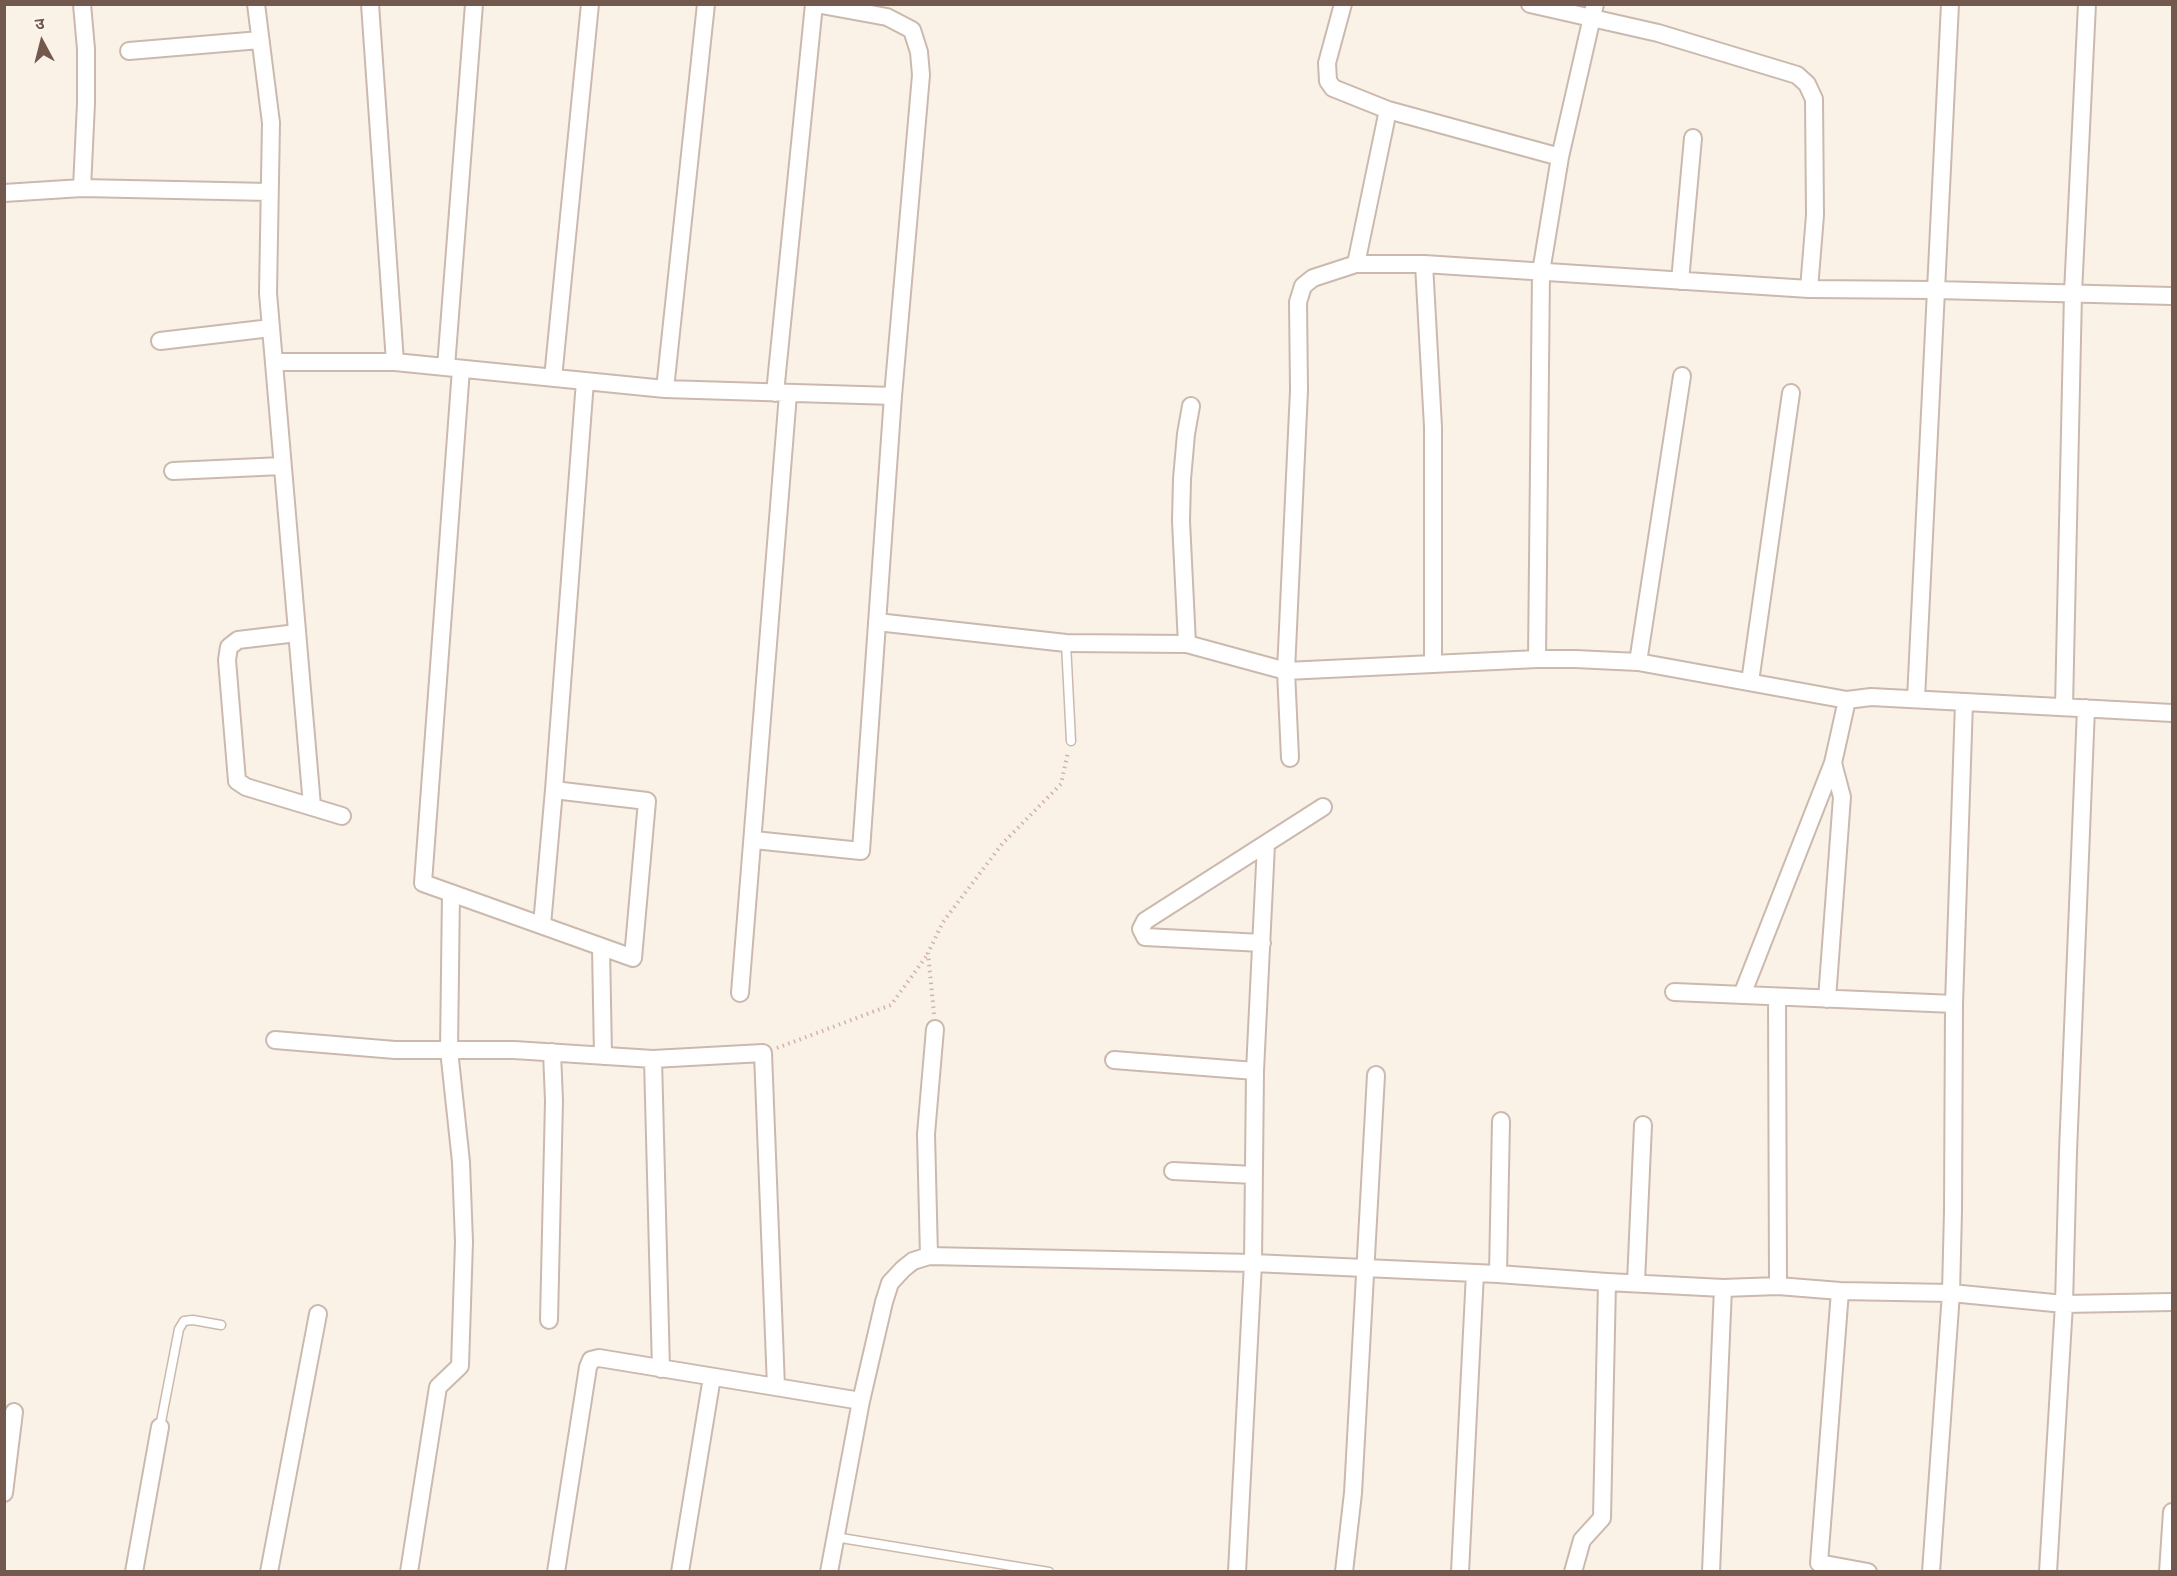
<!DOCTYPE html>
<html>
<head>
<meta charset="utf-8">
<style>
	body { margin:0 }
	#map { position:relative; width:2177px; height:1576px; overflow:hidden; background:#faf2e7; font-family:Signika,"Noto Sans Devanagari",sans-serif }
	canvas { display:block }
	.frame { position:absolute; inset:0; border:6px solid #72584d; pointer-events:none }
	.north { position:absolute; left:12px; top:12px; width:60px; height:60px; -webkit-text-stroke:4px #fdf6ed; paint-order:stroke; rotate:353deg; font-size:16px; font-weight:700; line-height:24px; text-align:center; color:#72584d }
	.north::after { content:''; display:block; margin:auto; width:21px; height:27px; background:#72584d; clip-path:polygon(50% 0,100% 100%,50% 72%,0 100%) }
</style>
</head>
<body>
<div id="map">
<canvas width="2177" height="1576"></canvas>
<div class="frame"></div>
<div class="north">उ</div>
</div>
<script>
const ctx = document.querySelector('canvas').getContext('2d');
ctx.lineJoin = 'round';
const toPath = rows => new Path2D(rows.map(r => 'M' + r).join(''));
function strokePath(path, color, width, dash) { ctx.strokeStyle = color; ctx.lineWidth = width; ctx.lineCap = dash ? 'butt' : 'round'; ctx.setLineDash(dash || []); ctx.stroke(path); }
const path = toPath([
	[934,1014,928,953,943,922,1002,844,1061,784,1068,752],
	[777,1048,891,1005,928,954]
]);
const service = toPath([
	[1066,643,1071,741],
	[160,1427,179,1329,184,1321,193,1320,221,1325],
	[835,1537,1049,1572]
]);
const minor = toPath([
	[82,4,86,49,86,103,82,188],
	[256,4,271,123,268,293,312,806],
	[370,4,395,362],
	[1343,4,1327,63,1328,81,1333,88,1388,110],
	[1530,4,1658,33,1797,75,1807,84,1814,99,1815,215,1809,289],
	[129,51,260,40],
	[1560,157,1388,110,1356,264,1424,264,1809,289,1936,290,2172,296],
	[4,193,82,188,269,192],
	[1424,264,1433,427,1433,664],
	[1680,281,1693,138],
	[160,341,271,328],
	[274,362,395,362,665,389,893,396,921,75,919,52,912,30,887,17,816,4],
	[446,367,474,4],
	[461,369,423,883,633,958,647,801,554,790,542,925],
	[553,378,590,4],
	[665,389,706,4],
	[775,393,814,4],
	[173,471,282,466],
	[877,622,1066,643,1187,644,1286,671,1537,659,1575,659,1638,662,1847,700],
	[297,633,238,640,229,647,227,660,237,781,246,787,342,816],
	[1187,644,1181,521,1182,479,1186,434,1191,406],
	[1537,659,1541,272,1560,157,1595,4],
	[1638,662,1682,376],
	[1750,682,1791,393],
	[1916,699,1950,4],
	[2064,707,2073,293,2087,4],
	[1290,758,1286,671,1299,390,1298,302,1303,286,1313,278,1356,264],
	[554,790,585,381],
	[754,840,861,851,893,396],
	[1266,844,1255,1071,1253,1263,1498,1274,1607,1282,1723,1288,1778,1286,1840,1291,1951,1293,2064,1304,2172,1302],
	[1262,943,1145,937,1141,929,1145,921,1323,807],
	[601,947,603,1056],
	[1674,992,1954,1004],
	[740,993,788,394],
	[1742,995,1833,763,1847,700,1871,697,2172,713],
	[1777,997,1778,1286],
	[1827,999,1842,797,1833,763],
	[275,1040,395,1050,514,1050,653,1059,763,1053,776,1387],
	[653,1059,661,1369],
	[1114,1060,1255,1071],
	[1173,1171,1254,1175],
	[929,1256,926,1134,935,1029],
	[1498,1274,1501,1121],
	[1636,1282,1643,1125],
	[1840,1291,1819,1563,1868,1572],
	[549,1320,554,1101,552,1052],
	[4,1493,14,1412],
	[134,1572,160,1427],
	[269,1572,318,1314],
	[409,1572,438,1387,460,1366,464,1242,461,1162,449,1050,451,893],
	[556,1572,588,1367,591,1360,599,1358,861,1401],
	[680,1572,712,1377],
	[829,1572,861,1401,884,1302,890,1283,903,1269,913,1261,929,1256,1253,1263,1237,1572],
	[1344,1572,1353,1493,1376,1075],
	[1460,1572,1475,1273],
	[1573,1572,1582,1540,1602,1518,1607,1282],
	[1711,1572,1723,1288],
	[1931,1572,1951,1293,1953,1211,1954,1004,1964,702],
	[2048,1572,2064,1304,2068,1152,2086,708],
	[2168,1572,2172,1512]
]);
strokePath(service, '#cbb9ae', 11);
strokePath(minor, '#cbb9ae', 20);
strokePath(path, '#d2b3a4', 4, [1.5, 4.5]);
strokePath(service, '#fff', 8);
strokePath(minor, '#fff', 16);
</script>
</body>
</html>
